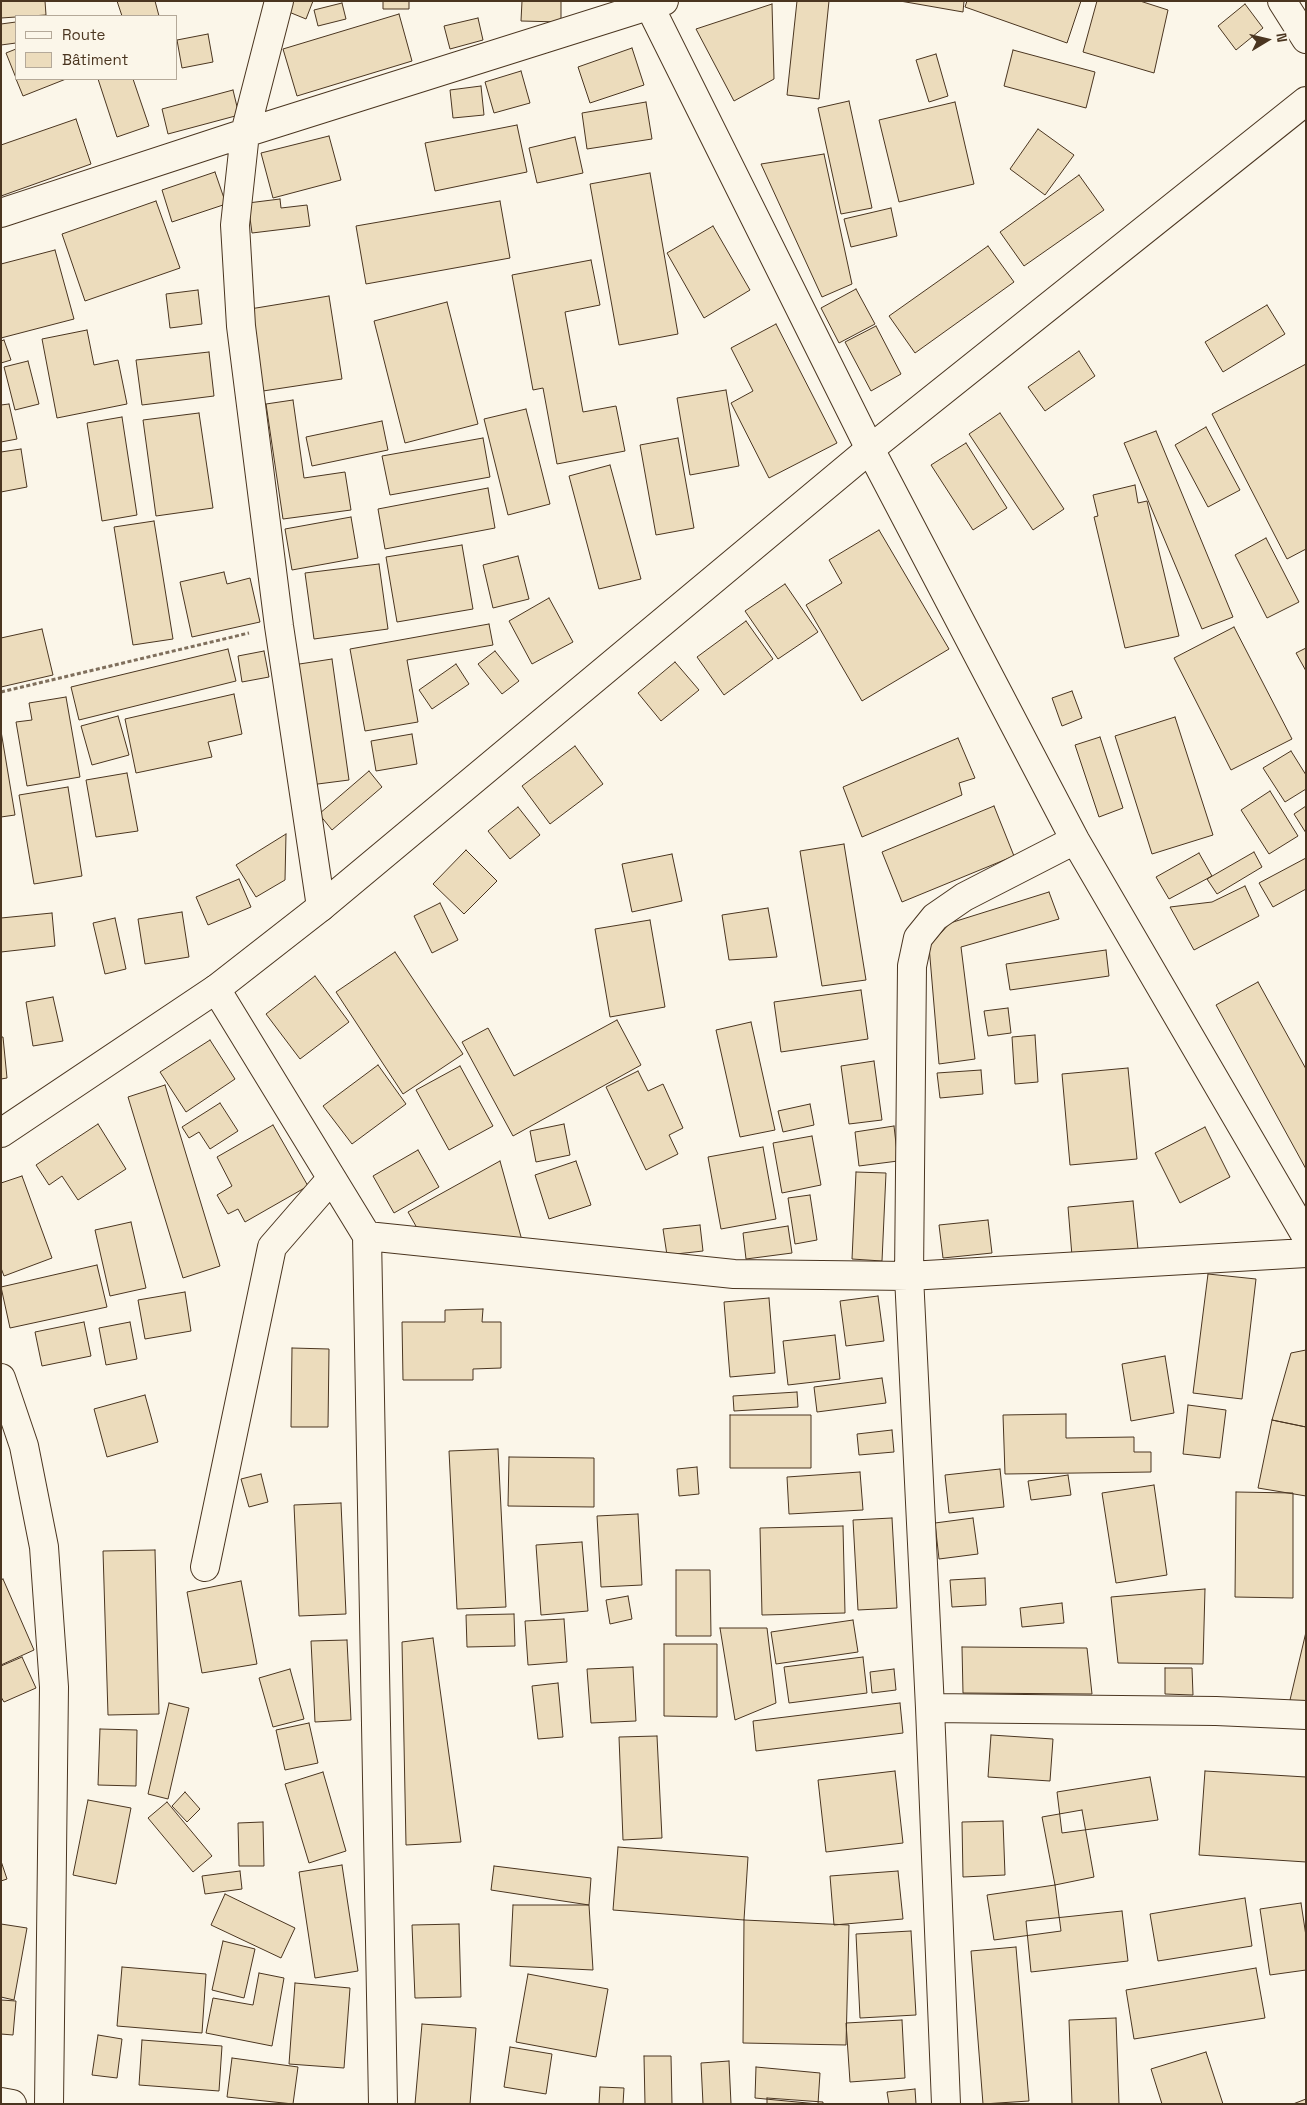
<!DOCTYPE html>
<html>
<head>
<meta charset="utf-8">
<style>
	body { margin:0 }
	#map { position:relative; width:1307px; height:2105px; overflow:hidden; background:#fbf6e9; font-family:"Space Grotesk",sans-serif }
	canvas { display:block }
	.frame { position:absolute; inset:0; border:2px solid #4a3520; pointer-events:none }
	.legend { position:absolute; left:15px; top:15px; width:162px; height:65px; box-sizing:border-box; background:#fbf6e9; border:1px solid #b4a999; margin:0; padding:6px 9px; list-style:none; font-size:15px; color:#4a3520 }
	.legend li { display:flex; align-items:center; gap:10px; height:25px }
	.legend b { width:25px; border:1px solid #b4a999 }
	.north { position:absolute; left:1242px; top:15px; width:50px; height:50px; -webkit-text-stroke:4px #fbf6e9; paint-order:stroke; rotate:81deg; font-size:14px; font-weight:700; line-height:20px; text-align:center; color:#4a3520 }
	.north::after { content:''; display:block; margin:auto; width:18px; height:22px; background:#4a3520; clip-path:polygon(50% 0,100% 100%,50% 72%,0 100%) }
</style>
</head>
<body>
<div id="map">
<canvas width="1307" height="2105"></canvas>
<div class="frame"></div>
<ul class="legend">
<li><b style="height:6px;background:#fbf6e9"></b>Route</li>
<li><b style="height:14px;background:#ecdcbc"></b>Bâtiment</li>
</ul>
<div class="north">N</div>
</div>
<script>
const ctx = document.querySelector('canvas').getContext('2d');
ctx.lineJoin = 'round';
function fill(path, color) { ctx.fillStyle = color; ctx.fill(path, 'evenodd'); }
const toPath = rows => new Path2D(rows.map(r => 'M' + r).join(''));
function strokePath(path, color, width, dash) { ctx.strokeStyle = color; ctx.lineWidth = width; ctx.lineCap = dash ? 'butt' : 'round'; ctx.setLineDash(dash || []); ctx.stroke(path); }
const building = toPath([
	[1,1,45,1,46,15,1,18,1,1],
	[117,1,155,1,159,16,122,16,117,1],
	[288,1,313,1,306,19,284,10,288,1],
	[383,1,409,1,409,9,383,9,383,1],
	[522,1,561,1,561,22,521,21,522,1],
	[797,1,829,1,819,99,787,95,797,1],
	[900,1,964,1,963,12,900,1],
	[967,1,1081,1,1067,43,965,7,967,1],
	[1097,1,1140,1,1168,10,1154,73,1083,52,1097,1],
	[342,3,346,19,318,26,314,10,342,3],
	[772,4,774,79,734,101,696,29,772,4],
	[1245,4,1263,28,1236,50,1218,26,1245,4],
	[399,14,412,61,297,96,283,49,399,14],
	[478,18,483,40,450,49,444,26,478,18],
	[16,22,16,43,1,45,1,24,16,22],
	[208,34,213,62,182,68,177,40,208,34],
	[632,48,644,85,590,103,578,67,632,48],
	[16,49,16,78,6,53,16,49],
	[1013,50,1095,72,1086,108,1004,86,1013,50],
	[936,54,948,96,929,102,916,60,936,54],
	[521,71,530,103,494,113,485,82,521,71],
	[16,79,66,79,23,96,16,79],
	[98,79,133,79,149,126,117,137,98,79],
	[481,86,484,115,453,118,450,90,481,86],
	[233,90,239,115,168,134,162,109,233,90],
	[849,101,872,208,841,214,818,108,849,101],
	[646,102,652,139,587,149,582,113,646,102],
	[955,102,974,184,899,202,879,120,955,102],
	[76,119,91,164,1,196,1,145,76,119],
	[517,125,527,172,435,191,425,143,517,125],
	[1038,129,1074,155,1045,195,1010,169,1038,129],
	[329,136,341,180,273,198,261,153,329,136],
	[575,137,583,173,537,183,529,148,575,137],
	[824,154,852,284,822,297,761,164,824,154],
	[215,172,226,204,172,222,162,190,215,172],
	[650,173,678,334,619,345,590,184,650,173],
	[1079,175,1104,210,1024,266,1000,232,1079,175],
	[280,199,281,208,307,205,310,226,252,233,248,203,280,199],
	[156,201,180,268,85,301,62,234,156,201],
	[500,201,510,258,366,284,356,226,500,201],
	[891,208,897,236,851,247,844,219,891,208],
	[713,226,750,290,704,318,667,253,713,226],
	[988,246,1014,282,915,353,889,316,988,246],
	[55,250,74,319,1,338,1,264,55,250],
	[591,260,600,305,565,312,583,412,616,406,625,451,557,464,543,388,533,390,512,275,591,260],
	[856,289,875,324,839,343,821,308,856,289],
	[198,290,202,324,170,328,166,294,198,290],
	[329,296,342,379,263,391,250,309,329,296],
	[447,302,478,424,405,443,374,321,447,302],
	[1267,305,1285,334,1223,372,1205,342,1267,305],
	[776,324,837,443,769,478,731,403,753,391,731,348,776,324],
	[876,326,901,374,871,391,845,342,876,326],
	[87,330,94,365,118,360,127,404,57,418,42,339,87,330],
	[4,340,11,360,1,363,1,341,4,340],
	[1079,351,1095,376,1045,411,1028,387,1079,351],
	[209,352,214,396,142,405,136,360,209,352],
	[28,361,39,404,15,410,4,367,28,361],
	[1306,364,1306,549,1287,559,1212,414,1306,364],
	[726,390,739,466,690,475,677,398,726,390],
	[293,400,304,478,345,472,351,510,283,519,266,404,293,400],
	[9,404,17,439,1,442,1,405,9,404],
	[526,409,550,504,508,515,484,419,526,409],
	[199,413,213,508,156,516,143,420,199,413],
	[1000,413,1064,509,1033,530,969,434,1000,413],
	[122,417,137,515,102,521,87,423,122,417],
	[382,421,388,450,312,466,306,437,382,421],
	[1206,427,1240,490,1208,507,1175,445,1206,427],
	[1156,431,1233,617,1202,629,1124,443,1156,431],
	[483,438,490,477,390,495,382,456,483,438],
	[678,438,694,528,656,535,640,445,678,438],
	[966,443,1007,508,973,530,931,465,966,443],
	[21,449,27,487,1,492,1,452,21,449],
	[610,465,641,579,599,589,569,476,610,465],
	[1135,485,1138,503,1147,501,1179,636,1125,648,1094,517,1098,516,1093,495,1135,485],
	[488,488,495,528,385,549,378,509,488,488],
	[351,517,358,558,292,570,285,529,351,517],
	[154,521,173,639,133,645,114,527,154,521],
	[879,530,949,649,862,701,806,605,842,583,829,560,879,530],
	[1266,538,1299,602,1267,618,1235,555,1266,538],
	[462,545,473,609,397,622,386,557,462,545],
	[518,556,529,599,493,608,483,565,518,556],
	[379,564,388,629,314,639,305,573,379,564],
	[224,572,227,584,250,578,260,622,192,637,180,582,224,572],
	[785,584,818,632,778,659,745,611,785,584],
	[549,598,573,642,532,664,509,621,549,598],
	[746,621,773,659,724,695,697,657,746,621],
	[489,624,493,645,407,660,418,722,365,731,350,649,489,624],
	[1234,627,1292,739,1231,770,1174,658,1234,627],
	[42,629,53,675,1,687,1,638,42,629],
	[1306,648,1306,671,1296,653,1306,648],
	[228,649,236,681,79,720,71,687,228,649],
	[264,651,269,677,242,682,238,656,264,651],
	[495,651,519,681,502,694,478,664,495,651],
	[332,659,349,780,310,785,293,665,332,659],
	[675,662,699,690,661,721,638,693,675,662],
	[456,664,469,684,432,709,419,690,456,664],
	[1072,691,1082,718,1062,726,1052,698,1072,691],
	[234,694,242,734,208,742,212,757,136,773,125,719,234,694],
	[66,697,80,777,27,786,16,722,32,720,29,703,66,697],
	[118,716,129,755,92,765,81,726,118,716],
	[1175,717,1213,835,1152,854,1115,736,1175,717],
	[1,731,15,815,1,817,1,731],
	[412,734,417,764,376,771,371,741,412,734],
	[1100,737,1123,808,1099,817,1075,745,1100,737],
	[958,738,975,778,959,783,962,795,862,837,843,787,958,738],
	[575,746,603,784,550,824,522,786,575,746],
	[1291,751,1306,775,1306,789,1285,802,1263,768,1291,751],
	[369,771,382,787,332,830,319,814,369,771],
	[127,773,138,831,96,837,86,780,127,773],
	[68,787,82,876,34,884,19,795,68,787],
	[1270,791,1298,836,1269,854,1241,810,1270,791],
	[994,806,1014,856,902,902,882,852,994,806],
	[1306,806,1306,833,1294,814,1306,806],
	[518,807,540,835,510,859,488,831,518,807],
	[286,834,285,880,256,897,236,865,286,834],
	[844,844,866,980,822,986,800,851,844,844],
	[466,850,497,881,464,914,433,884,466,850],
	[1254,852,1262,867,1217,894,1207,879,1254,852],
	[1199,853,1212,876,1169,899,1156,877,1199,853],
	[672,854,682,901,632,912,622,864,672,854],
	[1306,858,1306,889,1273,907,1259,883,1306,858],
	[239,879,251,907,208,925,196,897,239,879],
	[1245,886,1259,916,1194,950,1170,907,1212,902,1245,886],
	[1049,892,1059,919,961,947,975,1059,939,1064,929,946,950,923,1049,892],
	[440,903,458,940,432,953,414,916,440,903],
	[768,908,777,957,729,960,722,915,768,908],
	[182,912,189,957,145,964,138,919,182,912],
	[52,913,55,946,1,952,1,918,52,913],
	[115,918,126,969,105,974,93,923,115,918],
	[650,920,665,1007,610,1017,595,929,650,920],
	[1106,950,1109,976,1010,990,1006,964,1106,950],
	[395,952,463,1054,403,1094,336,992,395,952],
	[315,976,349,1022,300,1059,266,1014,315,976],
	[1258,982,1306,1069,1306,1169,1216,1005,1258,982],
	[861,990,868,1039,781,1052,774,1002,861,990],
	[53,997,63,1041,33,1046,26,1002,53,997],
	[1008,1008,1011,1033,988,1036,984,1011,1008,1008],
	[617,1020,641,1065,513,1136,462,1042,488,1028,514,1076,617,1020],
	[751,1022,775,1130,740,1137,716,1030,751,1022],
	[1035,1035,1038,1082,1015,1084,1012,1037,1035,1035],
	[1,1037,3,1037,7,1078,1,1079,1,1037],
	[210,1040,235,1079,186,1112,160,1072,210,1040],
	[874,1061,882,1120,849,1124,841,1066,874,1061],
	[378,1065,406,1104,352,1144,323,1106,378,1065],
	[460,1066,493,1126,449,1150,416,1090,460,1066],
	[1128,1068,1137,1159,1070,1165,1062,1074,1128,1068],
	[981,1070,983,1094,940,1098,937,1073,981,1070],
	[638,1071,648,1091,663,1084,683,1128,669,1135,678,1154,646,1170,606,1087,638,1071],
	[165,1085,220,1266,183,1278,128,1097,165,1085],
	[220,1103,238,1131,210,1149,199,1132,189,1138,182,1127,220,1103],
	[810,1104,814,1125,783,1132,778,1111,810,1104],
	[98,1124,126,1169,78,1200,62,1176,49,1185,36,1165,98,1124],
	[564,1124,570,1155,536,1162,530,1131,564,1124],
	[273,1125,308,1186,245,1222,238,1209,228,1214,217,1195,232,1186,217,1157,273,1125],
	[894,1126,898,1161,859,1166,855,1132,894,1126],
	[1205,1127,1230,1177,1180,1203,1155,1153,1205,1127],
	[812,1136,821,1185,782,1193,773,1143,812,1136],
	[763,1147,776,1219,721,1229,708,1157,763,1147],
	[418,1150,439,1187,394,1213,373,1176,418,1150],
	[500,1161,523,1244,421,1235,408,1212,500,1161],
	[576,1161,591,1205,549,1219,535,1175,576,1161],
	[856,1172,886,1173,882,1261,852,1259,856,1172],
	[22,1176,52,1258,4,1276,1,1268,1,1183,22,1176],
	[810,1195,817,1240,795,1244,788,1198,810,1195],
	[1133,1201,1138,1249,1072,1256,1068,1207,1133,1201],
	[988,1220,992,1253,943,1258,939,1225,988,1220],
	[131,1222,146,1288,110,1296,95,1230,131,1222],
	[700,1225,703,1251,667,1255,663,1229,700,1225],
	[788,1226,792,1253,746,1259,743,1233,788,1226],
	[97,1265,107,1307,10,1328,1,1287,97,1265],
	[1208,1274,1256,1279,1242,1399,1193,1393,1208,1274],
	[185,1292,191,1331,145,1339,138,1300,185,1292],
	[878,1296,884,1341,846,1346,840,1301,878,1296],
	[769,1298,775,1373,730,1377,724,1302,769,1298],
	[483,1309,482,1322,501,1322,501,1368,473,1369,473,1380,403,1380,402,1322,445,1322,445,1310,483,1309],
	[84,1322,91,1356,42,1366,35,1332,84,1322],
	[130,1322,137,1359,106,1365,99,1328,130,1322],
	[835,1335,840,1379,788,1385,783,1341,835,1335],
	[292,1348,329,1349,328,1427,291,1427,292,1348],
	[1306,1350,1306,1427,1272,1420,1291,1353,1306,1350],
	[1165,1356,1174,1413,1131,1421,1122,1364,1165,1356],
	[882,1378,886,1403,817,1412,814,1387,882,1378],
	[797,1392,798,1407,734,1411,733,1396,797,1392],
	[145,1395,158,1442,107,1457,94,1409,145,1395],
	[1188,1405,1226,1410,1220,1458,1183,1454,1188,1405],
	[1066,1414,1066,1438,1134,1437,1134,1452,1151,1452,1151,1472,1005,1474,1003,1415,1066,1414],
	[730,1415,811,1415,811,1468,730,1468,730,1415],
	[1272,1420,1306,1427,1306,1496,1258,1488,1272,1420],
	[892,1430,894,1452,859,1455,857,1434,892,1430],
	[498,1449,506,1607,457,1609,449,1451,498,1449],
	[509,1457,594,1458,594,1507,508,1506,509,1457],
	[697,1467,699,1494,679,1496,677,1469,697,1467],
	[1000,1469,1004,1507,949,1513,945,1475,1000,1469],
	[860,1472,863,1510,789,1514,787,1477,860,1472],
	[261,1474,268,1502,249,1507,241,1479,261,1474],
	[1068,1475,1071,1495,1031,1500,1028,1481,1068,1475],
	[1154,1485,1167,1575,1116,1583,1102,1493,1154,1485],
	[1236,1492,1293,1493,1293,1598,1235,1597,1236,1492],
	[341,1503,346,1614,299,1616,294,1505,341,1503],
	[638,1514,642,1585,601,1587,597,1516,638,1514],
	[892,1518,897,1608,858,1610,853,1520,892,1518],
	[973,1518,978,1554,939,1559,935,1523,973,1518],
	[843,1526,845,1613,762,1615,760,1528,843,1526],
	[582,1542,588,1611,541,1615,536,1545,582,1542],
	[155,1550,159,1714,108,1715,103,1551,155,1550],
	[676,1570,710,1570,711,1636,676,1636,676,1570],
	[985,1578,986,1605,952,1607,950,1580,985,1578],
	[3,1579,34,1650,1,1665,1,1580,3,1579],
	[241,1581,257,1664,202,1673,187,1592,241,1581],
	[1205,1589,1203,1664,1118,1663,1111,1597,1205,1589],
	[628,1596,632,1619,610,1624,606,1600,628,1596],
	[1062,1603,1064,1623,1022,1627,1020,1608,1062,1603],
	[514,1614,515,1646,467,1647,466,1615,514,1614],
	[564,1619,567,1662,528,1665,525,1621,564,1619],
	[853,1620,858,1652,776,1664,771,1632,853,1620],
	[720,1628,767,1628,776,1703,735,1720,720,1628],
	[1306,1632,1306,1704,1290,1700,1306,1632],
	[433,1638,461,1842,406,1845,402,1642,433,1638],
	[347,1640,351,1720,315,1722,311,1641,347,1640],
	[664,1644,717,1644,717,1717,664,1716,664,1644],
	[962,1647,1087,1648,1092,1694,963,1693,962,1647],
	[22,1657,36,1688,4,1702,1,1697,1,1666,22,1657],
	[863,1657,867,1693,789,1703,784,1667,863,1657],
	[633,1667,636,1721,591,1723,587,1669,633,1667],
	[1165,1668,1192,1668,1193,1695,1165,1694,1165,1668],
	[290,1669,304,1719,273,1727,259,1678,290,1669],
	[894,1669,896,1690,872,1693,870,1672,894,1669],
	[558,1683,563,1737,538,1739,532,1686,558,1683],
	[169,1703,189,1708,168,1799,148,1794,169,1703],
	[900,1703,903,1733,756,1751,753,1721,900,1703],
	[309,1723,318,1763,285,1770,276,1730,309,1723],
	[100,1729,137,1730,136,1786,98,1785,100,1729],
	[991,1735,1053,1739,1050,1781,988,1777,991,1735],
	[657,1736,662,1838,623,1840,619,1737,657,1736],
	[895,1771,903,1843,826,1852,818,1780,895,1771],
	[1205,1771,1306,1777,1306,1862,1199,1855,1205,1771],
	[323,1772,346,1851,309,1863,285,1784,323,1772],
	[1150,1777,1158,1820,1062,1833,1057,1792,1150,1777],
	[185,1792,200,1809,187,1822,172,1806,185,1792],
	[88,1800,131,1808,116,1884,73,1875,88,1800],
	[167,1802,212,1856,193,1872,148,1818,167,1802],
	[1082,1810,1094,1877,1055,1885,1042,1817,1082,1810],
	[1003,1821,1005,1875,963,1877,962,1822,1003,1821],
	[263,1822,264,1866,239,1866,238,1823,263,1822],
	[618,1847,748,1857,744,1920,613,1910,618,1847],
	[1,1861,7,1879,1,1881,1,1861],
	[342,1865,358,1971,315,1978,299,1872,342,1865],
	[494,1866,591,1878,589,1905,491,1890,494,1866],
	[240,1871,242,1889,205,1894,202,1876,240,1871],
	[898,1871,903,1919,834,1925,830,1876,898,1871],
	[1055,1885,1061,1931,994,1940,987,1895,1055,1885],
	[225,1894,295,1928,281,1958,211,1925,225,1894],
	[1245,1898,1252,1946,1158,1961,1150,1914,1245,1898],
	[1301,1903,1306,1936,1306,1970,1270,1975,1260,1909,1301,1903],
	[513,1905,589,1905,593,1970,510,1966,513,1905],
	[1122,1911,1128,1961,1031,1972,1026,1921,1122,1911],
	[744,1920,849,1925,846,2045,743,2043,744,1920],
	[1,1924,27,1928,14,2000,1,1997,1,1924],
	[459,1924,461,1997,415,1998,412,1925,459,1924],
	[911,1931,916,2015,860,2018,856,1934,911,1931],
	[223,1941,255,1949,244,1998,212,1990,223,1941],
	[1016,1947,1029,2101,983,2104,971,1951,1016,1947],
	[122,1967,206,1974,202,2033,117,2026,122,1967],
	[1256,1968,1265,2018,1134,2039,1126,1990,1256,1968],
	[259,1973,284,1978,272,2046,206,2033,213,1998,253,2005,259,1973],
	[528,1974,608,1989,596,2057,516,2042,528,1974],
	[295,1983,350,1988,344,2068,289,2064,295,1983],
	[1,2000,16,2001,13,2035,1,2034,1,2000],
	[1116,2018,1119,2104,1072,2104,1069,2020,1116,2018],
	[902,2020,905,2078,850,2082,846,2023,902,2020],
	[422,2024,476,2028,470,2104,415,2104,422,2024],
	[98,2035,122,2039,117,2078,92,2075,98,2035],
	[142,2040,222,2046,219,2091,139,2085,142,2040],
	[510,2047,552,2054,546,2094,504,2087,510,2047],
	[1206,2052,1223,2104,1162,2104,1151,2069,1206,2052],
	[644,2056,671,2056,672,2104,645,2104,644,2056],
	[232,2058,298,2067,293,2104,227,2097,232,2058],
	[729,2061,731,2104,703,2104,701,2063,729,2061],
	[756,2067,820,2073,818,2104,755,2098,756,2067],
	[600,2087,624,2088,623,2104,599,2104,600,2087],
	[915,2089,916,2104,889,2104,887,2092,915,2089],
	[767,2098,823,2102,823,2104,767,2104,767,2098],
	[1306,2099,1306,2104,1293,2104,1306,2099]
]);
const path = toPath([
	[1,692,249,633]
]);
const minor = toPath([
	[279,1,245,133,235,225,241,326,279,626,321,907],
	[647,1,870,449,1075,840,1306,1236],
	[1282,1,1306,39],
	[1,213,245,133,664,1],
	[216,989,367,1236,383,2104],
	[367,1236,734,1274,909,1276,1306,1253],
	[1,1378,24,1446,44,1547,54,1687,49,2104],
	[205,1567,272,1247,331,1179],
	[930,1708,1216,1711,1306,1715],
	[1,2102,12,2104],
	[946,2104,930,1708,909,1276,912,966,918,938,935,917,964,897,1075,840]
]);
const tertiary = toPath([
	[1,1133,216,989,321,907,870,449,1306,101]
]);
fill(building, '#ecdcbc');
strokePath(building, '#4a3520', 1);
strokePath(minor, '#4a3520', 30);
strokePath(tertiary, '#4a3520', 30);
strokePath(path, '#7f6f5c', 3, [4, 2.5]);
strokePath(minor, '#fbf6e9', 28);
strokePath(tertiary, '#fbf6e9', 28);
</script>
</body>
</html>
